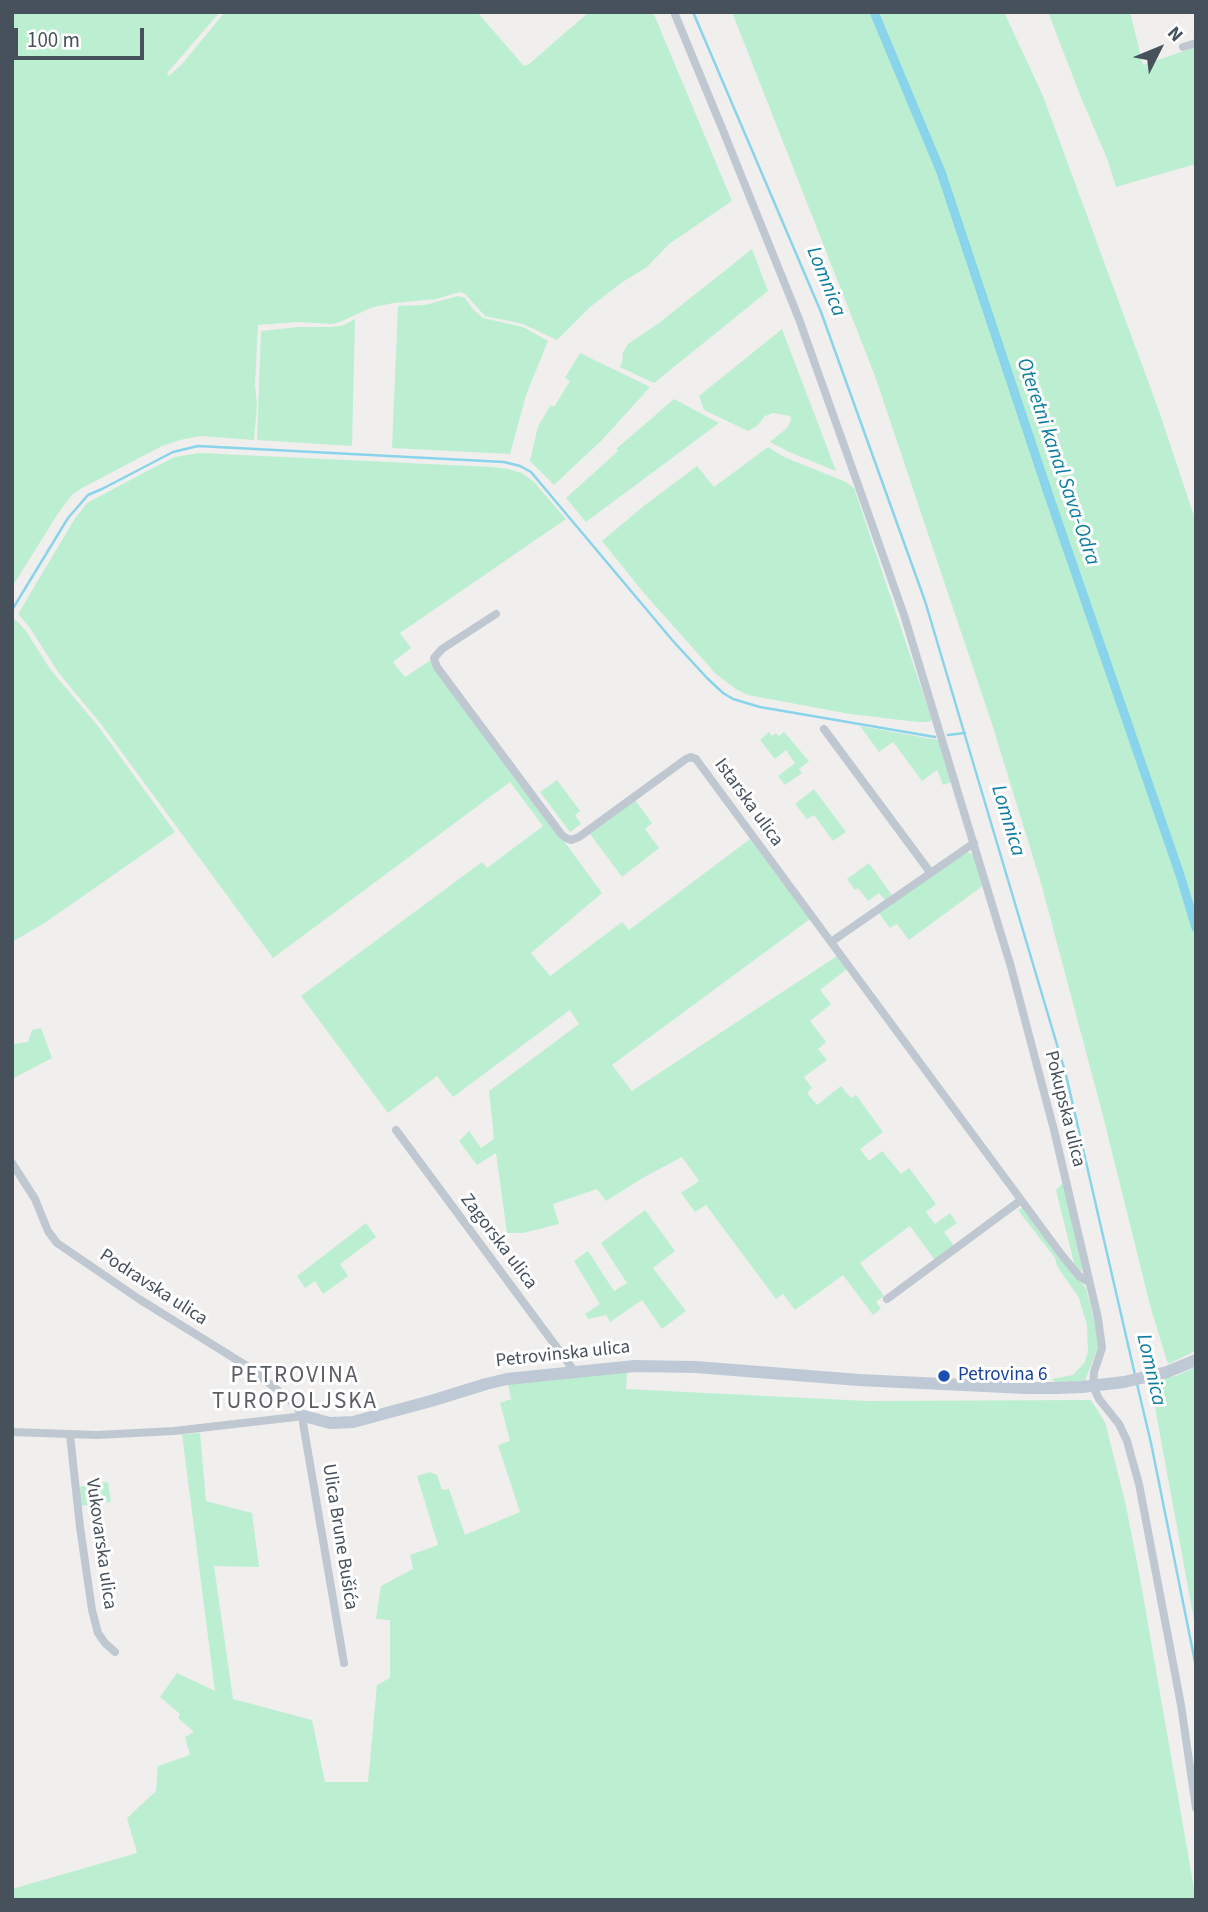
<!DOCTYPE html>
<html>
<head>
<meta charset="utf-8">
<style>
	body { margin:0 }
	#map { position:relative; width:1208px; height:1912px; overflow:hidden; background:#f1eeee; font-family:"Source Sans 3",sans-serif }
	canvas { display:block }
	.frame { position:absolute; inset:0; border:14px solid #46515c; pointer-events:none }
	.north { position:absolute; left:1124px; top:14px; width:70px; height:70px; -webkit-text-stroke:5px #fff; paint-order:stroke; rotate:47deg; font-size:19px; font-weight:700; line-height:28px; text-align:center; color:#46515c }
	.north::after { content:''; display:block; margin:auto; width:24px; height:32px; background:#46515c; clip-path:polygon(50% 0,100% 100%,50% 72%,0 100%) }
	.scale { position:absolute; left:14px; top:28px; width:130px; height:32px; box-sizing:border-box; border:4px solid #46515c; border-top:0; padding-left:9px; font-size:21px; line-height:24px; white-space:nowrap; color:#46515c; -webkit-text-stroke:5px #fff; paint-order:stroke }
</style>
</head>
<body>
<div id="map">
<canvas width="1208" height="1912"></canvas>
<div class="frame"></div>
<div class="north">N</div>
<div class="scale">100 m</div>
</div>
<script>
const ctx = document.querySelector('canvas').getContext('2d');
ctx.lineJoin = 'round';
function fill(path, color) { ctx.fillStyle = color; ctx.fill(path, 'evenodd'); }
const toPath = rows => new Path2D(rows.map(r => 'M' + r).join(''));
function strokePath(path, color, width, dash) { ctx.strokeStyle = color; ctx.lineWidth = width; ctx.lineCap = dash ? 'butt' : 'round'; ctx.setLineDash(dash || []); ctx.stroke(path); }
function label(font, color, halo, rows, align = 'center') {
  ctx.font = font + ' "Source Sans 3",sans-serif'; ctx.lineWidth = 6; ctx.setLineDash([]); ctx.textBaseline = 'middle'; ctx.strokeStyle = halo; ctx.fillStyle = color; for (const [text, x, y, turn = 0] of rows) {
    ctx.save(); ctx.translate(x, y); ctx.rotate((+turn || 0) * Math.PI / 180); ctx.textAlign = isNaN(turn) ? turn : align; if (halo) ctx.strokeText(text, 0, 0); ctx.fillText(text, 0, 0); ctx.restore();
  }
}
const green = toPath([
	[12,12,220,12,167,73,169,76,182,64,225,12,477,12,524,66,529,64,589,12,653,12,732,201,669,244,647,267,621,283,589,308,557,340,523,324,485,316,465,294,460,292,436,299,394,303,373,307,340,322,332,324,297,322,258,325,255,385,257,405,254,440,200,436,180,440,162,446,82,488,72,495,59,512,12,587],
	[732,12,1004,12,1043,96,1159,411,1196,522,1196,1351,1168,1364,1151,1309,1102,1112,1041,883,992,724,875,376],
	[1048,12,1130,12,1143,65,1196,47,1196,164,1116,187,1108,161,1080,95],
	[752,249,768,291,654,383,620,367,623,359,622,354,628,344,659,323],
	[458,296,465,298,473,309,483,318,523,327,548,341,526,395,510,454,392,448,398,306,425,305],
	[355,319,352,446,257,440,261,331,298,327,332,327,344,325],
	[782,329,836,471,789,452,770,442,787,428,791,420,790,416,773,413,765,416,757,426,748,431,704,410,699,396],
	[580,353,650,387,602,440,554,485,530,461,538,426,551,405,554,407,570,381,565,378],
	[674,399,719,423,586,522,566,498,618,451,616,449],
	[768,447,784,457,846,482,854,488,932,720,929,722,918,722,850,714,748,695,736,689,716,674,643,592,602,541,645,505,697,466,714,487],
	[200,453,492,467,508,469,522,473,534,482,566,519,400,633,411,648,393,662,405,677,431,660,602,893,531,953,550,976,622,922,629,930,750,839,810,919,612,1065,632,1091,837,956,847,969,820,990,831,1004,810,1021,826,1042,818,1049,827,1060,804,1077,812,1088,807,1093,817,1105,841,1086,851,1098,856,1095,883,1132,860,1149,869,1161,882,1151,901,1174,909,1168,936,1204,926,1212,935,1224,950,1213,957,1223,944,1232,954,1246,935,1260,910,1226,860,1263,884,1296,876,1302,881,1309,873,1315,843,1275,795,1310,783,1294,776,1299,706,1205,695,1212,681,1193,699,1181,682,1157,646,1176,606,1201,597,1189,553,1204,559,1224,523,1233,507,1233,496,1153,477,1165,459,1141,469,1131,481,1148,494,1139,489,1091,579,1024,570,1010,453,1097,437,1076,388,1113,301,996,482,862,487,868,543,826,510,782,273,958,101,724,58,672,30,628,18,614,74,520,87,503,149,470,175,457],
	[15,619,26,631,50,669,98,726,175,832,43,924,12,942,12,624],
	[860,726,938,740,952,782,943,785,937,770,922,781,893,742,879,752],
	[769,732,772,736,776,733,779,736,784,732,809,761,799,769,802,773,785,785,778,776,795,763,786,750,775,759,760,740],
	[557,780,580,811,575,815,581,824,570,832,540,792],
	[814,789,846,832,833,841,814,815,807,819,795,804],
	[635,800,652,823,645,829,659,848,622,877,590,834],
	[965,852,973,854,984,885,909,940,897,924,890,928,878,912],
	[869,863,892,895,885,900,879,893,868,901,858,888,855,890,847,879],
	[41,1028,52,1058,12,1079,12,1044,28,1042,32,1030],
	[1063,1183,1083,1269,1081,1272,1075,1267,1056,1190],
	[1023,1207,1086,1288,1099,1340,1098,1347,1085,1381,1055,1383,1052,1379,1073,1375,1085,1362,1088,1351,1087,1325,1079,1298,1057,1266,1055,1258,1018,1210],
	[645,1210,675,1251,653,1268,686,1311,662,1329,642,1300,610,1322,606,1315,588,1319,585,1314,600,1304,574,1261,588,1251,614,1291,627,1283,601,1243],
	[366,1223,376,1237,340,1264,348,1276,323,1294,315,1281,305,1288,297,1276],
	[1196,1367,1196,1631,1150,1380,1176,1376],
	[627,1372,626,1389,867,1401,1091,1400,1105,1422,1126,1506,1140,1578,1196,1900,12,1900,12,1889,137,1853,127,1818,156,1791,158,1766,190,1755,185,1737,194,1732,178,1718,180,1714,160,1697,177,1673,215,1691,182,1434,200,1433,206,1501,252,1513,259,1567,214,1566,233,1699,312,1720,325,1782,368,1782,377,1685,390,1678,390,1620,376,1619,381,1586,413,1569,410,1555,438,1545,417,1476,430,1472,437,1475,442,1490,449,1489,465,1535,520,1512,498,1445,510,1441,500,1403,511,1399,508,1384],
	[108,1482,111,1502,80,1506,78,1487]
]);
const stream = toPath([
	[693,12,821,312,925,601,1066,1075,1135,1375],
	[12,610,68,518,88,495,102,489,173,452,198,446,504,462,520,466,531,472,673,641,707,678,723,693,733,699,760,707,935,737],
	[948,735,965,733],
	[1137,1384,1151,1443,1196,1667]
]);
const canal = toPath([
	[874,12,941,172,1049,496,1180,875,1196,928]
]);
const street = toPath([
	[674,12,722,128,799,319,856,479,904,615,1011,967,1054,1130,1098,1318,1102,1348,1094,1372,1093,1386,1099,1399,1119,1424,1127,1441,1139,1484,1181,1705,1196,1808],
	[1183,47,1196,43],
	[496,614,442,649,434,658,435,662,437,667,561,834,566,838,571,840,579,837,686,759,691,757,696,759,1061,1254,1079,1276,1089,1282],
	[824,729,930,872],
	[831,942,974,843],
	[396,1130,575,1372],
	[12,1163,35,1199,48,1231,57,1243,139,1299,250,1368,290,1400,304,1416],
	[887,1299,1021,1200],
	[304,1416,303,1423,344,1663],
	[12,1432,97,1435,174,1431,304,1416],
	[70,1435,80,1527,92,1610,98,1633,105,1643,115,1652]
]);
const secondary = toPath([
	[304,1416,330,1423,353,1422,431,1401,486,1384,507,1379,635,1366,696,1367,859,1380,1026,1388,1057,1388,1082,1387,1124,1382,1167,1372,1196,1360]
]);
const markers = [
	[944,1376,7,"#1a4fb4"]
];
const streetNames = [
	["Istarska ulica",748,803,54],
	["Pokupska ulica",1064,1109,76],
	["Zagorska ulica",498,1242,53],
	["Podravska ulica",153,1288,33],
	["Petrovinska ulica",563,1355,-6],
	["Ulica Brune Bušića",339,1537,81],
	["Vukovarska ulica",100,1544,82]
];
const transitNames = [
	["Petrovina 6",958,1376]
];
const waterNames = [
	["Lomnica",825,282,68],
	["Oteretni kanal Sava-Odra",1057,462,71],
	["Lomnica",1007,821,73],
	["Lomnica",1150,1370,77]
];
const quarterNames = [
	["PETROVINA",295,1377],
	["TUROPOLJSKA",295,1403]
];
fill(green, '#bcefd1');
strokePath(stream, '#89d4eb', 2.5);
strokePath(canal, '#89d4eb', 9);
strokePath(street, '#bfc8d0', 8);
strokePath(secondary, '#bfc9d5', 12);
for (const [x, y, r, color] of markers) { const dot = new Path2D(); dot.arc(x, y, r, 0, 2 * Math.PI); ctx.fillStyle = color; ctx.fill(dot); strokePath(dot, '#fff', 2.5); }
label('19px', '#46515c', '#fff', streetNames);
label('19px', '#164399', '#fff', transitNames, 'left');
label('italic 21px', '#0d7da0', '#fff', waterNames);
ctx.letterSpacing = '2px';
label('23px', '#5b5e63', '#fff', quarterNames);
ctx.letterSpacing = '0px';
</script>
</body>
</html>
